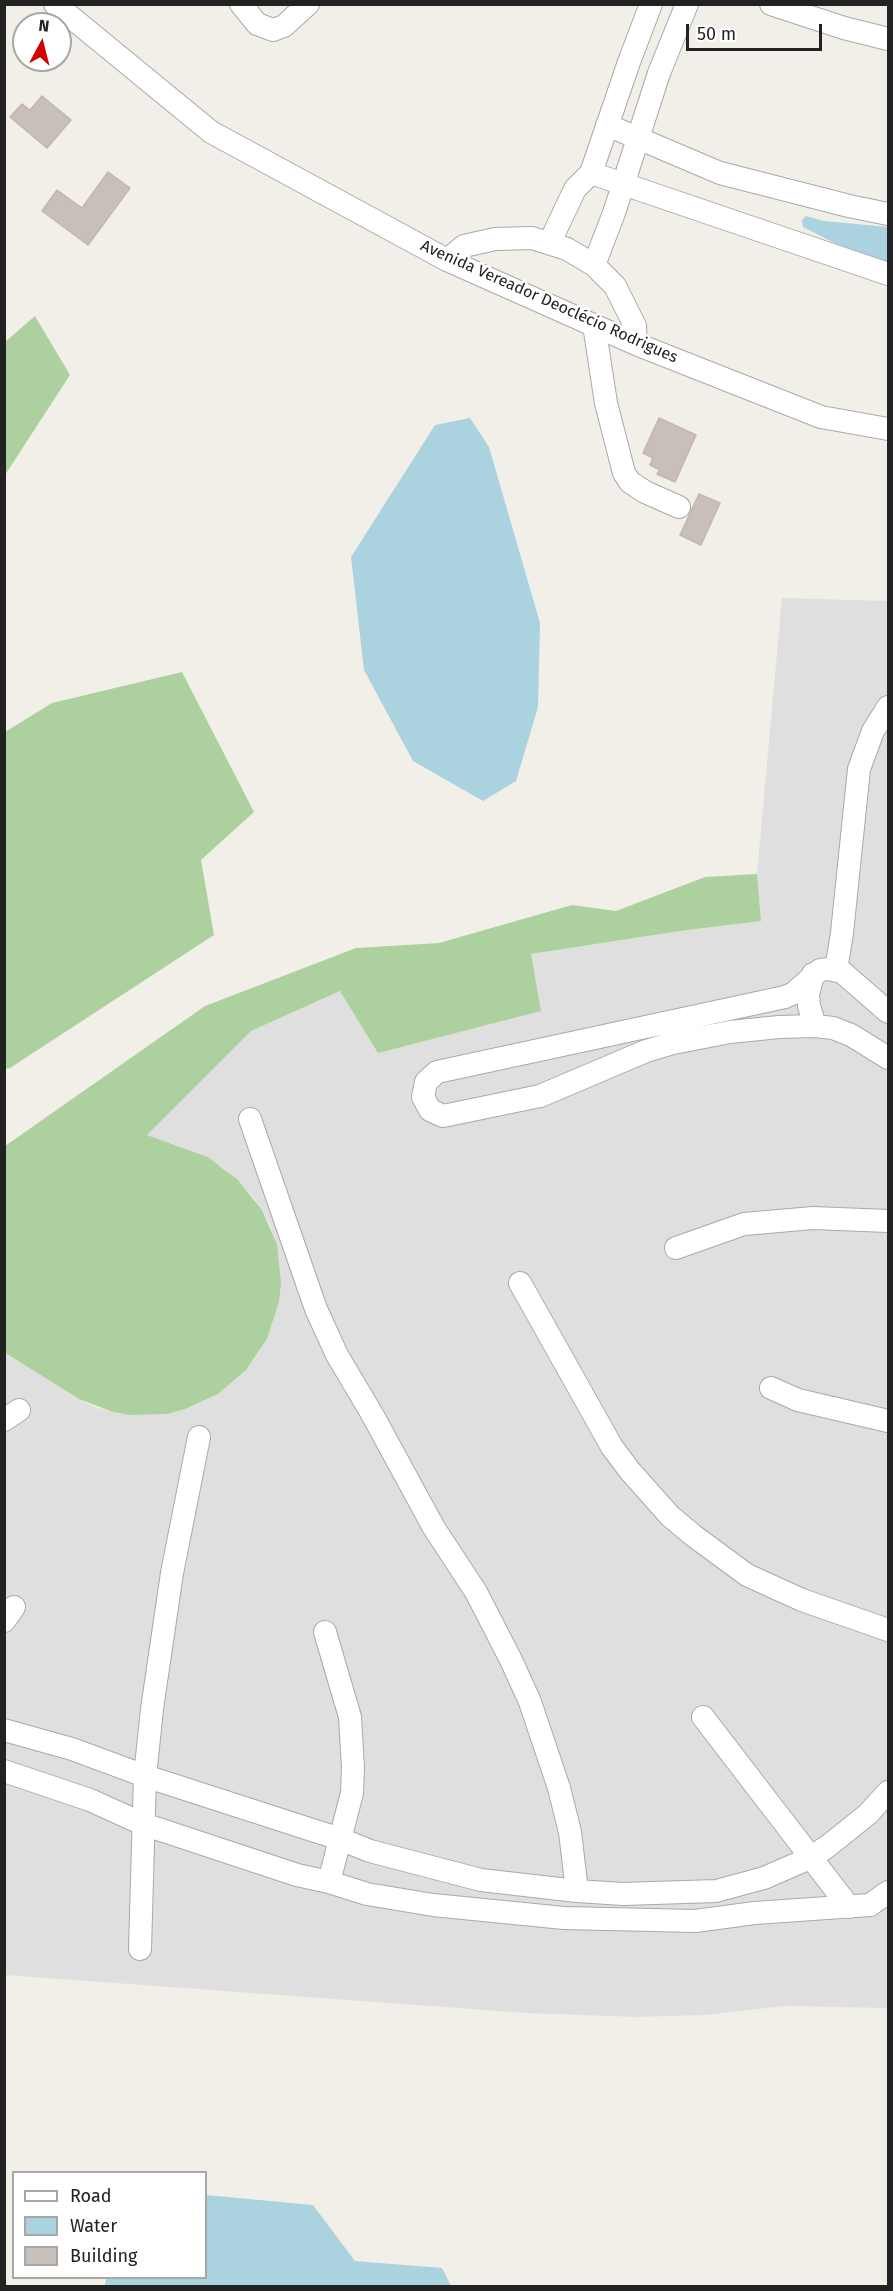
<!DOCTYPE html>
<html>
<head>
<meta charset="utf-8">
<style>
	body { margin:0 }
	#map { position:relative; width:893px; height:2291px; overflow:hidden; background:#f2efe9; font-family:"Fira Sans",sans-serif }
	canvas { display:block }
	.frame { position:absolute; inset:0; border:6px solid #222; pointer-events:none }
	.legend { position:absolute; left:12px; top:2171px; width:195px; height:108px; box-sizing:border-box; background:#fff; border:2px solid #a7a7a7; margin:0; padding:8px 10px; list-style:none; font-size:18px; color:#222 }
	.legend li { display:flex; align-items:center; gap:12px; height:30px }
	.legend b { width:30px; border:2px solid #a7a7a7 }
	.north { position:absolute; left:12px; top:12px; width:60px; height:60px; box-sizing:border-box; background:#fff; border:2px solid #a7a7a7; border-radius:50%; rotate:7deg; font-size:16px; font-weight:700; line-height:24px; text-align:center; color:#222 }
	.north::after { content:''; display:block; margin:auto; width:21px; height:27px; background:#d40000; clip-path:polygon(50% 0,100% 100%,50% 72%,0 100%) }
	.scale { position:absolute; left:686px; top:24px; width:136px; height:27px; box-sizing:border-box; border:3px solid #222; border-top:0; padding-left:8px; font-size:18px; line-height:21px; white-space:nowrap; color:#222; -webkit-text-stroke:4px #fff; paint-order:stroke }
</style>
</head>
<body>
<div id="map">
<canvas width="893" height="2291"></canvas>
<div class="frame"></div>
<ul class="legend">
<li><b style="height:8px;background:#fff"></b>Road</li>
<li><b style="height:16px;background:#aad3df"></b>Water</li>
<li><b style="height:16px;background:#c7bfb8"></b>Building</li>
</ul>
<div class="north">N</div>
<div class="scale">50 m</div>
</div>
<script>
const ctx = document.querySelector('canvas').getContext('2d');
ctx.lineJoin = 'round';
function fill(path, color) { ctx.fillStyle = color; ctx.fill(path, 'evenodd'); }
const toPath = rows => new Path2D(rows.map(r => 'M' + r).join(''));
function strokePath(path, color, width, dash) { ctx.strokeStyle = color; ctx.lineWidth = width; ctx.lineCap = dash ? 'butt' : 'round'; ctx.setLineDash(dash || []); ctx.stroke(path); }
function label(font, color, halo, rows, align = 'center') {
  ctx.font = font + ' "Fira Sans",sans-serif'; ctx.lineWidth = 5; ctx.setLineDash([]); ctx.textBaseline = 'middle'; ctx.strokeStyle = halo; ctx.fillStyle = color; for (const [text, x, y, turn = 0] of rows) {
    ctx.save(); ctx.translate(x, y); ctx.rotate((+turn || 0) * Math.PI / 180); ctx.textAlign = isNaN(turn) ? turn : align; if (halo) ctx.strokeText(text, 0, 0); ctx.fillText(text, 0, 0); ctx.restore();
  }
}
const residential = toPath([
	[782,598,888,601,888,2008,784,2006,705,2015,637,2017,526,2013,5,1975,4,1353,79,1399,95,1407,113,1412,149,1415,185,1409,218,1394,246,1370,257,1355,267,1339,279,1302,271,1227,262,1210,251,1194,224,1168,190,1150,147,1135,251,1031,340,991,531,954,680,931,761,921,757,874]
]);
const forest = toPath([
	[35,316,70,375,5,475,5,342],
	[182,672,254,812,201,860,214,935,10,1068,5,1069,5,732,52,703],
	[757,874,761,921,680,931,531,954,541,1011,378,1053,340,991,251,1031,147,1135,208,1157,238,1180,262,1210,277,1245,281,1283,279,1302,267,1339,246,1370,218,1394,185,1409,167,1414,131,1415,113,1412,79,1399,5,1353,5,1146,205,1006,356,948,439,943,572,905,616,911,705,877]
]);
const water = toPath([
	[806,216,824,221,888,227,888,262,846,249,803,227,802,220],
	[470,418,489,447,540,623,538,707,516,781,483,801,413,761,364,670,351,557,435,425],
	[206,2195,313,2205,355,2261,442,2268,451,2286,105,2286,106,2278,206,2278]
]);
const building = toPath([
	[42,96,71,120,47,148,10,117,22,104,30,110,42,96],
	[108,172,130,188,88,245,42,211,57,190,82,208,108,172],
	[659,418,696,435,675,482,657,474,660,470,650,465,653,458,643,453,659,418],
	[699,494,720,503,701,545,680,535,699,494]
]);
const minor = toPath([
	[55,4,211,132,447,260,636,344,821,417,888,429],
	[241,4,257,24,273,30,284,26,308,4],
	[771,4,844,28,888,39],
	[607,125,720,173,849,206,888,214],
	[591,173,888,274],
	[550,242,575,189,591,173,629,62,651,4],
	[447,260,464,246,495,239,532,238,567,249,594,265,615,286,635,326,636,344],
	[594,265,614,213,659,73,687,4],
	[594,325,606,403,624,473,630,482,645,492,679,507],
	[836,970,842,933,859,769,873,731,888,707],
	[813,974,808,995,809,1006,815,1026],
	[888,1012,842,972,828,969,820,970,794,993,785,997,437,1072,426,1082,423,1097,430,1110,443,1116,540,1096,646,1051,673,1043,730,1032,779,1027,815,1026,833,1028,851,1035,888,1058],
	[250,1119,316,1309,337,1355,372,1414,434,1528,476,1592,511,1660,530,1702,559,1788,570,1832,577,1891],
	[676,1248,744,1224,813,1218,888,1221],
	[520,1283,612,1447,630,1471,670,1516,694,1536,747,1575,802,1600,888,1630],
	[771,1388,798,1400,888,1421],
	[4,1420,19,1410],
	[4,1621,14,1607],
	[325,1632,350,1717,353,1768,352,1793,329,1882],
	[703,1717,849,1907],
	[4,1730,72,1749,145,1776,340,1839,370,1851,481,1880,577,1891,623,1894,716,1891,764,1878,810,1858,828,1846,868,1814,888,1792],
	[4,1771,90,1800,143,1824,297,1875,329,1882,367,1894,433,1905,564,1918,695,1921,755,1913,870,1905,888,1892],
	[140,1949,145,1776,152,1709,172,1573,199,1437]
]);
const streetNames = [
	["Avenida Vereador Deoclécio Rodrigues",549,302,24]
];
fill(residential, '#e0dfdf');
fill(forest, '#add19e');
fill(water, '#aad3df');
fill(building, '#c7bfb8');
strokePath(building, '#c4b6ab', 1.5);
strokePath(minor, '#a9a9a9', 24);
strokePath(minor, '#fff', 22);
label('16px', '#222', '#fff', streetNames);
</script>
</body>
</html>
